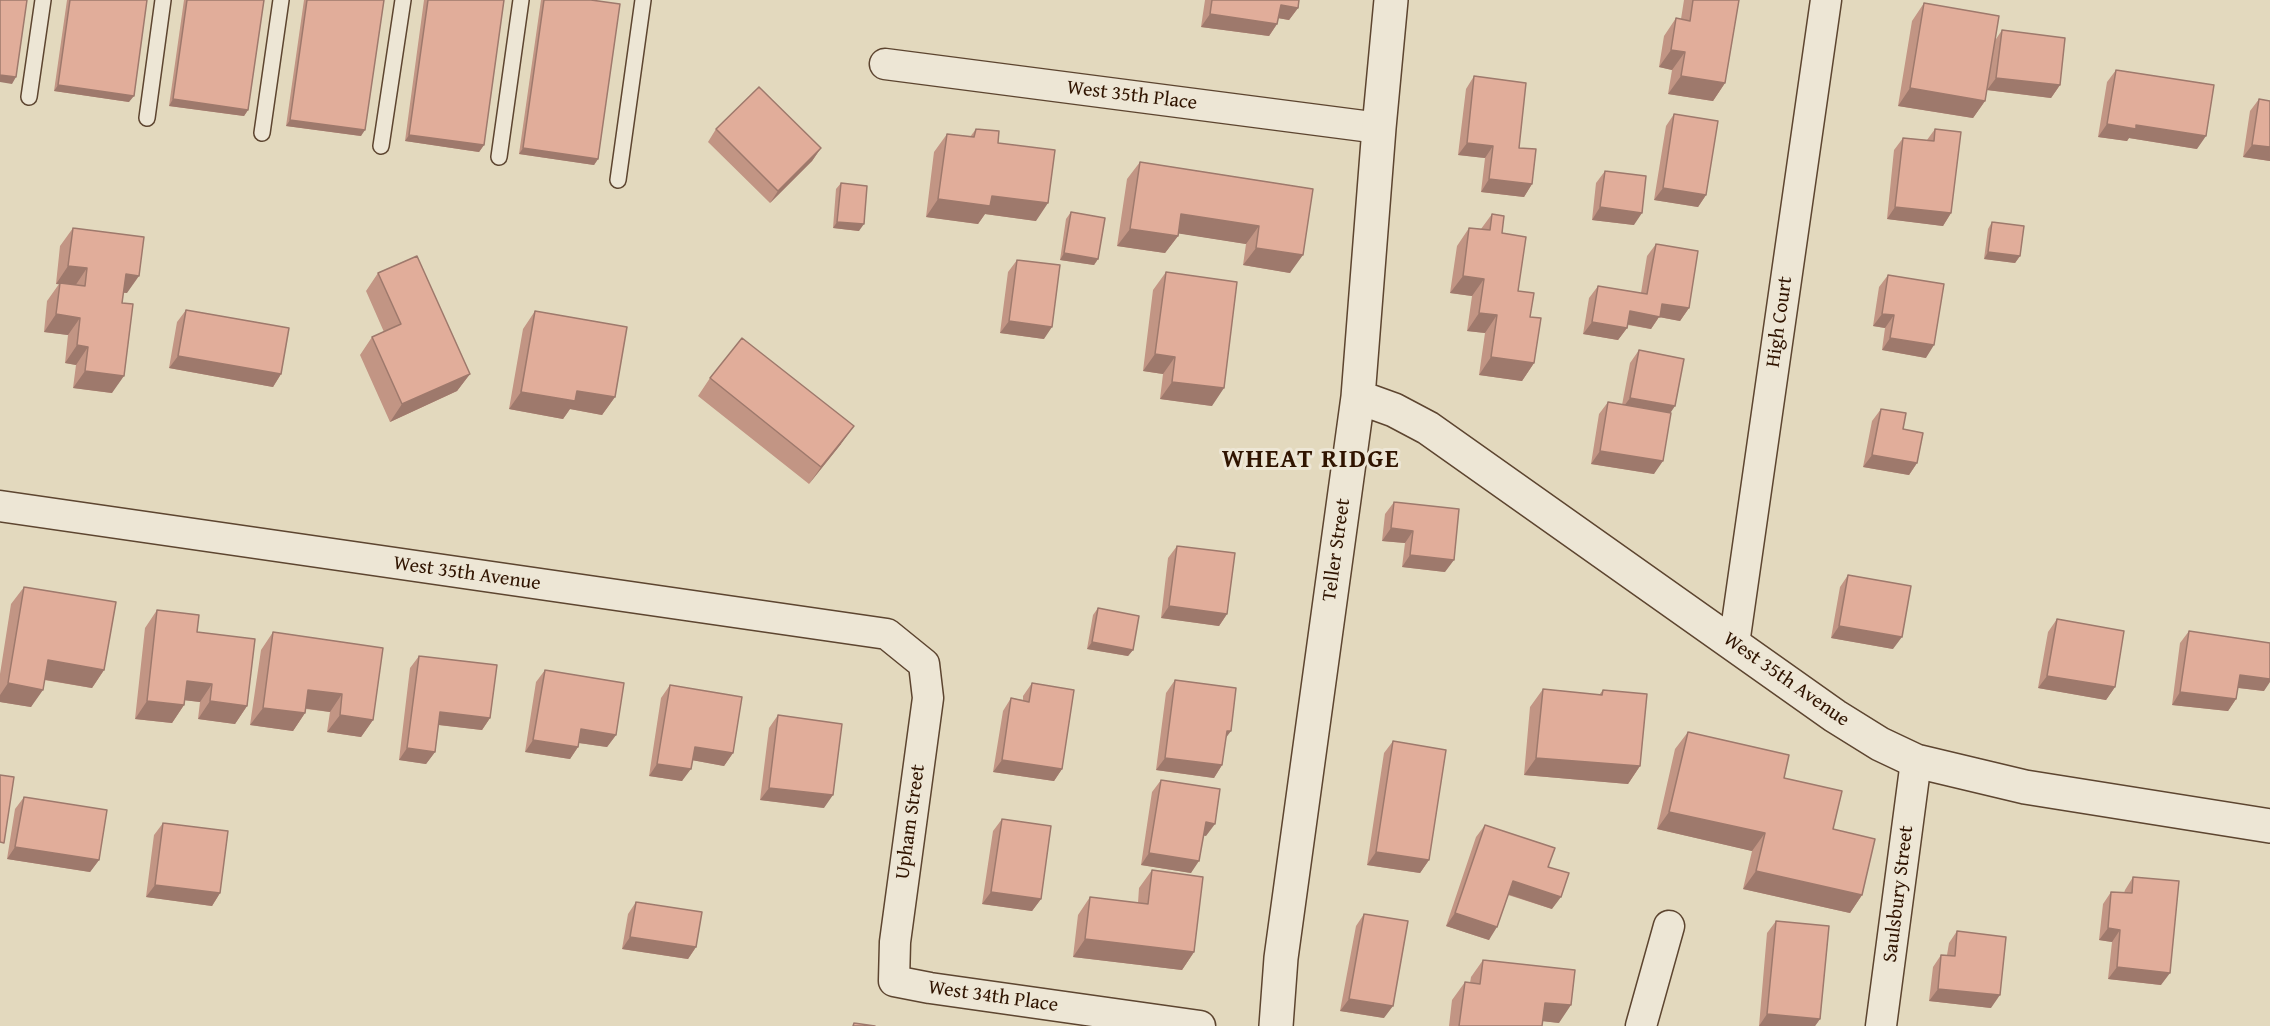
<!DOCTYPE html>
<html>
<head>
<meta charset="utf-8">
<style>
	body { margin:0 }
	canvas { display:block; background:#e3d9be }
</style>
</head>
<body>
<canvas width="2270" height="1026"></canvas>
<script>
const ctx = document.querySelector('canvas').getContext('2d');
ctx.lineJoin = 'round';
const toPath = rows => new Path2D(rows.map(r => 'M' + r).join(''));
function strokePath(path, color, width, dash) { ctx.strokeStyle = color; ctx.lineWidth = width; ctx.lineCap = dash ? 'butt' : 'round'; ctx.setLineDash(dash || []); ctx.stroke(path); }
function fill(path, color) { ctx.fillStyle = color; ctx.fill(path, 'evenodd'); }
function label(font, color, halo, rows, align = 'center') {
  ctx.font = font + ' "Gentium Book Plus",serif'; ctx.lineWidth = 6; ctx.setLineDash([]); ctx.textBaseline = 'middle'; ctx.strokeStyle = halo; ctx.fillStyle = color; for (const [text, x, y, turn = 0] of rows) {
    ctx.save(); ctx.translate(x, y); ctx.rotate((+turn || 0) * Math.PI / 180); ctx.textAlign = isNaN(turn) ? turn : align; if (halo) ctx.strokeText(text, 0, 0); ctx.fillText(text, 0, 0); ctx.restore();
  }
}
const service = toPath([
	[29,97,43,0],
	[147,118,163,0],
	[262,133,281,0],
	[381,146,403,0],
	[499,157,521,0],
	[618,180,643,0]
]);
const minor = toPath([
	[885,64,1379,128],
	[0,506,887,634,924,664,928,698,895,942,894,981,930,988,1200,1026],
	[1734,644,1826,0],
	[1641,1026,1669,926],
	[1881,1026,1916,761]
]);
const tertiary = toPath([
	[1358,397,1394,410,1428,428,1835,716,1880,744,1916,761,2025,787,2270,826],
	[1276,1026,1281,958,1358,397,1379,128,1391,0]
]);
const wall = toPath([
	[67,0,147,0,129,102,54,91],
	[184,0,264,0,248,110,244,116,169,106],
	[304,0,384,0,361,136,286,126],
	[424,0,504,0,484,145,479,152,405,141],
	[541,0,591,0,598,159,594,165,519,154],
	[1205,0,1299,0,1298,8,1289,20,1278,18,1277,24,1269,36,1201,27],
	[1684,0,1739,0,1725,83,1713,101,1668,94,1672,70,1659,67,1664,36,1676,18,1681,19],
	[1924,3,1996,39,2002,30,2060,85,2051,98,1987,90,1985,101,1973,118,1898,106,1912,21],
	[2116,70,2197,149,2129,138,2127,141,2098,137,2107,82],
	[1474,76,1532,184,1524,197,1481,192,1485,158,1458,155,1466,89],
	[2259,99,2270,161,2243,157,2250,111],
	[1674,114,1706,195,1698,207,1654,200,1666,126],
	[716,129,821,148,812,161,770,203,708,142],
	[976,129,998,143,1036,221,985,214,978,224,926,217,934,152,947,134,970,137],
	[1935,129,1951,213,1943,226,1887,219,1894,150,1903,138,1927,140],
	[1140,162,1313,189,1290,273,1243,265,1246,244,1178,233,1178,236,1165,253,1117,246,1127,179],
	[1605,171,1634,225,1592,220,1596,183],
	[841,183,859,231,833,228,836,189],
	[1071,212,1098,259,1094,265,1060,260,1066,219],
	[1492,214,1502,233,1518,291,1530,317,1534,363,1522,381,1479,375,1485,333,1467,331,1472,296,1450,293,1457,246,1469,228,1481,229],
	[1992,222,2020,256,2015,263,1984,259,1988,229],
	[73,228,127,293,123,293,112,393,73,388,76,365,65,363,68,335,44,332,47,301,59,284,56,284,60,246],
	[1656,244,1689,308,1680,321,1659,317,1651,329,1628,325,1627,328,1618,340,1583,334,1589,298,1598,286,1641,293,1647,256],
	[1017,260,1044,339,1000,333,1008,272],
	[1166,272,1212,406,1160,399,1163,374,1143,371,1153,290],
	[378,273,470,374,457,391,390,422,360,355,372,337,384,332,366,291],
	[1888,275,1926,358,1882,350,1885,328,1873,326,1879,287],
	[186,310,281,374,273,387,169,368,177,322],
	[535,311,615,397,602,415,570,409,563,419,509,409,523,329],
	[1639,350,1670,413,1654,474,1591,464,1599,414,1608,402,1622,405,1630,363],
	[710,378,841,444,809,484,698,396],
	[1881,409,1903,429,1917,463,1909,475,1863,467,1872,421],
	[1394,502,1445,572,1402,567,1405,543,1382,541,1385,514],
	[1177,546,1227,614,1219,626,1161,618,1168,558],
	[1848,575,1893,649,1831,638,1840,587],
	[24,587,104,670,92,688,44,680,31,707,0,702,0,674,11,604],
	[1098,608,1133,650,1128,656,1087,649,1093,615],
	[157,610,197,632,247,706,235,724,198,719,200,702,184,700,184,705,172,723,135,719,145,628],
	[2057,619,2115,687,2106,700,2038,688,2048,632],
	[2189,631,2264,691,2238,688,2236,699,2228,711,2172,705,2180,643],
	[273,632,373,720,361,737,327,732,330,712,306,709,305,713,293,731,250,725,261,650],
	[419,656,490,718,482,730,438,725,435,752,426,764,399,760,410,668],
	[545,670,616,735,607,747,579,743,578,747,570,759,525,752,536,682],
	[1175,680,1222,765,1214,778,1156,770,1166,693],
	[1032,683,1062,769,1054,781,993,772,1003,711,1011,698,1023,700,1023,696],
	[670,685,733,753,724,766,692,760,682,781,649,776,661,698],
	[1543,689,1599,695,1603,690,1640,766,1628,784,1524,775,1530,707],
	[778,715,824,808,760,800,769,728],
	[1688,732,1784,778,1833,829,1862,895,1850,913,1743,889,1752,851,1657,829,1675,749],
	[1393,741,1429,860,1420,873,1367,865,1384,753],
	[1161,780,1206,836,1203,835,1191,873,1141,865,1152,792],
	[24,797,99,860,90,872,7,859,15,809],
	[1002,819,1041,899,1032,911,982,904,993,831],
	[163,823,220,893,212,906,146,897,154,835],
	[1485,825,1548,867,1552,909,1508,895,1489,940,1446,926,1476,837],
	[1152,870,1194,952,1182,970,1073,957,1078,915,1090,897,1138,903,1139,888],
	[2133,877,2161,985,2108,979,2112,942,2099,940,2103,904,2111,892,2124,893,2125,890],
	[636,902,696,947,688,959,622,949,628,914],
	[1364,914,1384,1018,1340,1011,1356,926],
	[1776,921,1820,1019,1815,1026,1759,1026,1767,933],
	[1957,931,1991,1008,1929,1001,1933,967,1941,955,1947,955,1949,943],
	[1483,960,1559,1023,1543,1021,1542,1026,1449,1026,1452,1000,1465,982,1470,983,1471,977]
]);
const shadedWall = toPath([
	[1281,5,1298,8,1289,20,1272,17],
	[1210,14,1277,24,1269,36,1201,27],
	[1671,50,1685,52,1672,70,1659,67],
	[0,75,16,77,12,84,0,82],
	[1681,76,1725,83,1713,101,1668,94],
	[1996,78,2060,85,2051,98,1987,90],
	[58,85,134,96,129,102,54,91],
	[1910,88,1985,101,1973,118,1898,106],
	[173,99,248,110,244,116,169,106],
	[290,120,365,130,361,136,286,126],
	[2107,124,2136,125,2206,136,2197,149,2129,138,2127,141,2098,137],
	[409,135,484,145,479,152,405,141],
	[1467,143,1493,146,1485,158,1458,155],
	[2252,145,2270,147,2270,161,2243,157],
	[523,148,598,159,594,165,519,154],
	[821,148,812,161,770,203,778,191],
	[1489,179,1532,184,1524,197,1481,192],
	[1663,188,1706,195,1698,207,1654,200],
	[992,196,1048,203,1036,221,985,214,978,224,926,217,938,199],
	[1600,207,1642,213,1634,225,1592,220],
	[1895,207,1951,213,1943,226,1887,219],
	[1181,214,1259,226,1246,244,1169,232],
	[837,222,864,224,859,231,833,228],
	[1130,229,1178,236,1165,253,1117,246],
	[1256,248,1303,255,1290,273,1243,265],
	[1988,252,2020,256,2015,263,1984,259],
	[1064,253,1098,259,1094,265,1060,260],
	[68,266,87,268,75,286,56,284],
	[126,274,139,276,127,293,114,291],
	[1463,276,1484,279,1472,296,1450,293],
	[1662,304,1689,308,1680,321,1659,317,1651,329,1621,323,1630,311],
	[1479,313,1497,315,1485,333,1467,331],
	[56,314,80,318,68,335,44,332],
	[1882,314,1894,315,1885,328,1873,326],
	[1009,321,1052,327,1044,339,1000,333],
	[1592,322,1627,328,1618,340,1583,334],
	[1890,338,1934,345,1926,358,1882,350],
	[77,345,88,347,76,365,65,363],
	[1155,354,1175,357,1163,374,1143,371],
	[178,356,281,374,273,387,169,368],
	[1491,357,1534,363,1522,381,1479,375],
	[85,371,124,376,112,393,73,388],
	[470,374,457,391,390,422,402,404],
	[1172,382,1224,388,1212,406,1160,399],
	[577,391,615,397,602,415,570,409,563,419,509,409,521,392],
	[1630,398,1675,406,1667,418,1621,410],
	[854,426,841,444,809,484,821,467],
	[1600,451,1663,461,1654,474,1591,464],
	[1872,455,1917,463,1909,475,1863,467],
	[1391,528,1413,531,1405,543,1382,541],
	[1410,555,1454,560,1445,572,1402,567],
	[1169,606,1227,614,1219,626,1161,618],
	[1839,626,1902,637,1893,649,1831,638],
	[1092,642,1133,650,1128,656,1087,649],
	[48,660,104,670,92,688,35,678],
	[2240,675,2270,679,2270,682,2264,691,2231,687],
	[2047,676,2115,687,2106,700,2038,688],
	[187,681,212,684,200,702,174,699],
	[8,683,43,690,31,707,0,702,0,695],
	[308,690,342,694,330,712,296,707],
	[2180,692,2236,699,2228,711,2172,705],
	[147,701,184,705,172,723,135,719],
	[210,701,247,706,235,724,198,719],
	[263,708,305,713,293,731,250,725],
	[440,712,490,718,482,730,431,724],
	[340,715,373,720,361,737,327,732],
	[581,729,616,735,607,747,572,742],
	[1227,731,1231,731,1222,743],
	[533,740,578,747,570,759,525,752],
	[695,747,733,753,724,766,686,759],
	[407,748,435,752,426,764,399,760],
	[1165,758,1222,765,1214,778,1156,770],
	[1536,758,1640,766,1628,784,1524,775],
	[1002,760,1062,769,1054,781,993,772],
	[657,764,691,769,682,781,649,776],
	[769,788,833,795,824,808,760,800],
	[1669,812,1765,833,1752,851,1657,829],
	[1206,822,1215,824,1206,836,1197,834],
	[15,847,99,860,90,872,7,859],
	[1376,852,1429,860,1420,873,1367,865],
	[1149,853,1199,861,1191,873,1141,865],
	[1756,871,1862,895,1850,913,1743,889],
	[1513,881,1561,897,1552,909,1504,893],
	[155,885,220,893,212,906,146,897],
	[991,892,1041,899,1032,911,982,904],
	[1455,913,1497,927,1489,940,1446,926],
	[2108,928,2120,930,2112,942,2099,940],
	[630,937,696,947,688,959,622,949],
	[1085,939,1194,952,1182,970,1073,957],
	[2117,967,2170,973,2161,985,2108,979],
	[1938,989,2000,995,1991,1008,1929,1001],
	[1349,999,1393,1006,1384,1018,1340,1011],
	[1545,1003,1571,1005,1559,1023,1532,1020],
	[1767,1014,1820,1019,1815,1026,1759,1026]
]);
const building = toPath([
	[0,0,27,0,16,77,0,75,0,0],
	[70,0,147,0,134,96,58,85,70,0],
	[187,0,264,0,248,110,173,99,187,0],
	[307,0,384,0,365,130,290,120,307,0],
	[428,0,504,0,484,145,409,135,428,0],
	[544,0,591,0,620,4,598,159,523,148,544,0],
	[1212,0,1299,0,1298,8,1281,5,1277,24,1210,14,1212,0],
	[1693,0,1739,0,1725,83,1681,76,1685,52,1671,50,1676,18,1690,21,1693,0],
	[1924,3,1999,16,1985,101,1910,88,1924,3],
	[2002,30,2065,38,2060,85,1996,78,2002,30],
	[2116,70,2214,85,2206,136,2136,125,2136,129,2107,124,2116,70],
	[1474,76,1526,83,1519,148,1536,149,1532,184,1489,179,1493,146,1467,143,1474,76],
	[759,87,821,148,778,191,716,129,759,87],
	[2259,99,2270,101,2270,147,2252,145,2259,99],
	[1674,114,1718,121,1706,195,1663,188,1674,114],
	[976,129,999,131,998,143,1055,150,1048,203,992,196,990,206,938,199,947,134,974,137,976,129],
	[1935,129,1961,132,1951,213,1895,207,1903,138,1934,141,1935,129],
	[1140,162,1313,189,1303,255,1256,248,1259,226,1181,214,1178,236,1130,229,1140,162],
	[1605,171,1646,176,1642,213,1600,207,1605,171],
	[841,183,867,186,864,224,837,222,841,183],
	[1071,212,1105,218,1098,259,1064,253,1071,212],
	[1492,214,1504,216,1502,233,1526,237,1518,291,1534,293,1530,317,1541,318,1534,363,1491,357,1497,315,1479,313,1484,279,1463,276,1469,228,1490,230,1492,214],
	[1992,222,2024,226,2020,256,1988,252,1992,222],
	[73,228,144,237,139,276,126,274,122,303,133,304,124,376,85,371,88,347,77,345,80,318,56,314,60,283,85,286,87,268,68,266,73,228],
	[1656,244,1698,251,1689,308,1662,304,1660,317,1630,311,1627,328,1592,322,1598,286,1647,294,1656,244],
	[417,256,470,374,402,404,372,337,401,324,378,273,417,256],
	[1017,260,1060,265,1052,327,1009,321,1017,260],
	[1166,272,1237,282,1224,388,1172,382,1175,357,1155,354,1166,272],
	[1888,275,1944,284,1934,345,1890,338,1894,315,1882,314,1888,275],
	[186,310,289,328,281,374,178,356,186,310],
	[535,311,627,327,615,397,577,391,575,401,521,392,535,311],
	[742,338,854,426,821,467,710,378,742,338],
	[1639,350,1684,359,1675,406,1630,398,1639,350],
	[1608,402,1671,413,1663,461,1600,451,1608,402],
	[1881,409,1906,413,1903,429,1923,433,1917,463,1872,455,1881,409],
	[1394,502,1459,509,1454,560,1410,555,1413,531,1391,528,1394,502],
	[1177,546,1235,553,1227,614,1169,606,1177,546],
	[1848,575,1911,586,1902,637,1839,626,1848,575],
	[24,587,116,602,104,670,48,660,43,690,8,683,24,587],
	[1098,608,1139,616,1133,650,1092,642,1098,608],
	[157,610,199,615,197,632,255,639,247,706,210,701,212,684,187,681,184,705,147,701,157,610],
	[2057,619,2124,631,2115,687,2047,676,2057,619],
	[2189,631,2270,643,2270,679,2240,675,2236,699,2180,692,2189,631],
	[273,632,383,648,373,720,340,715,342,694,308,690,305,713,263,708,273,632],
	[419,656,497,665,490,718,440,712,435,752,407,748,419,656],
	[545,670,624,683,616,735,581,729,578,747,533,740,545,670],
	[1175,680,1236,688,1231,731,1227,731,1222,765,1165,758,1175,680],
	[1032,683,1074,690,1062,769,1002,760,1011,698,1029,702,1032,683],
	[670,685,742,697,733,753,695,747,691,769,657,764,670,685],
	[1543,689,1602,695,1603,690,1647,694,1640,766,1536,758,1543,689],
	[778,715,842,724,833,795,769,788,778,715],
	[1688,732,1789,755,1784,778,1842,791,1833,829,1875,839,1862,895,1756,871,1765,833,1669,812,1688,732],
	[1393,741,1446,750,1429,860,1376,852,1393,741],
	[0,775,14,777,4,843,0,842,0,775],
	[1161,780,1220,789,1215,824,1206,822,1199,861,1149,853,1161,780],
	[24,797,107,810,99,860,15,847,24,797],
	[1002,819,1051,826,1041,899,991,892,1002,819],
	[163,823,228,831,220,893,155,885,163,823],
	[1485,825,1555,848,1548,867,1569,873,1561,897,1513,881,1497,927,1455,913,1485,825],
	[1152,870,1203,877,1194,952,1085,939,1090,897,1148,904,1152,870],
	[2133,877,2179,881,2170,973,2117,967,2120,930,2108,928,2111,892,2132,893,2133,877],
	[636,902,702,912,696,947,630,937,636,902],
	[1364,914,1408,921,1393,1006,1349,999,1364,914],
	[1776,921,1829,926,1820,1019,1767,1014,1776,921],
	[1957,931,2006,937,2000,995,1938,989,1941,955,1955,956,1957,931],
	[1483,960,1575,970,1571,1005,1545,1003,1542,1026,1459,1026,1465,982,1480,984,1483,960],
	[854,1023,875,1026,853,1026,854,1023]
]);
const streetNames = [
	["West 35th Place",1132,96,7],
	["High Court",1780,322,-82],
	["Teller Street",1337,550,-82],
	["West 35th Avenue",467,574,8],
	["West 35th Avenue",1786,680,35],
	["Upham Street",911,822,-82],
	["Saulsbury Street",1899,894,-83],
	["West 34th Place",993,997,8]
];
const districtNames = [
	["WHEAT RIDGE",1311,460]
];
strokePath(service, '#5d4530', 18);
strokePath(minor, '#5d4530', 33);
strokePath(tertiary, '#5d4530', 36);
strokePath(service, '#ede6d5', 15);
strokePath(minor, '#ede6d5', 30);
strokePath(tertiary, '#ede6d5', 33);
fill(wall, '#c29584');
fill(shadedWall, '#9e796c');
fill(building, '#e1ad9a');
strokePath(building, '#9e796c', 1.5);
label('20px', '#301400', '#ede6d5', streetNames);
ctx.letterSpacing = '1.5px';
label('bold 26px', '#301400', '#ede6d5', districtNames);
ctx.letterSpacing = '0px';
</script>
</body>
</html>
